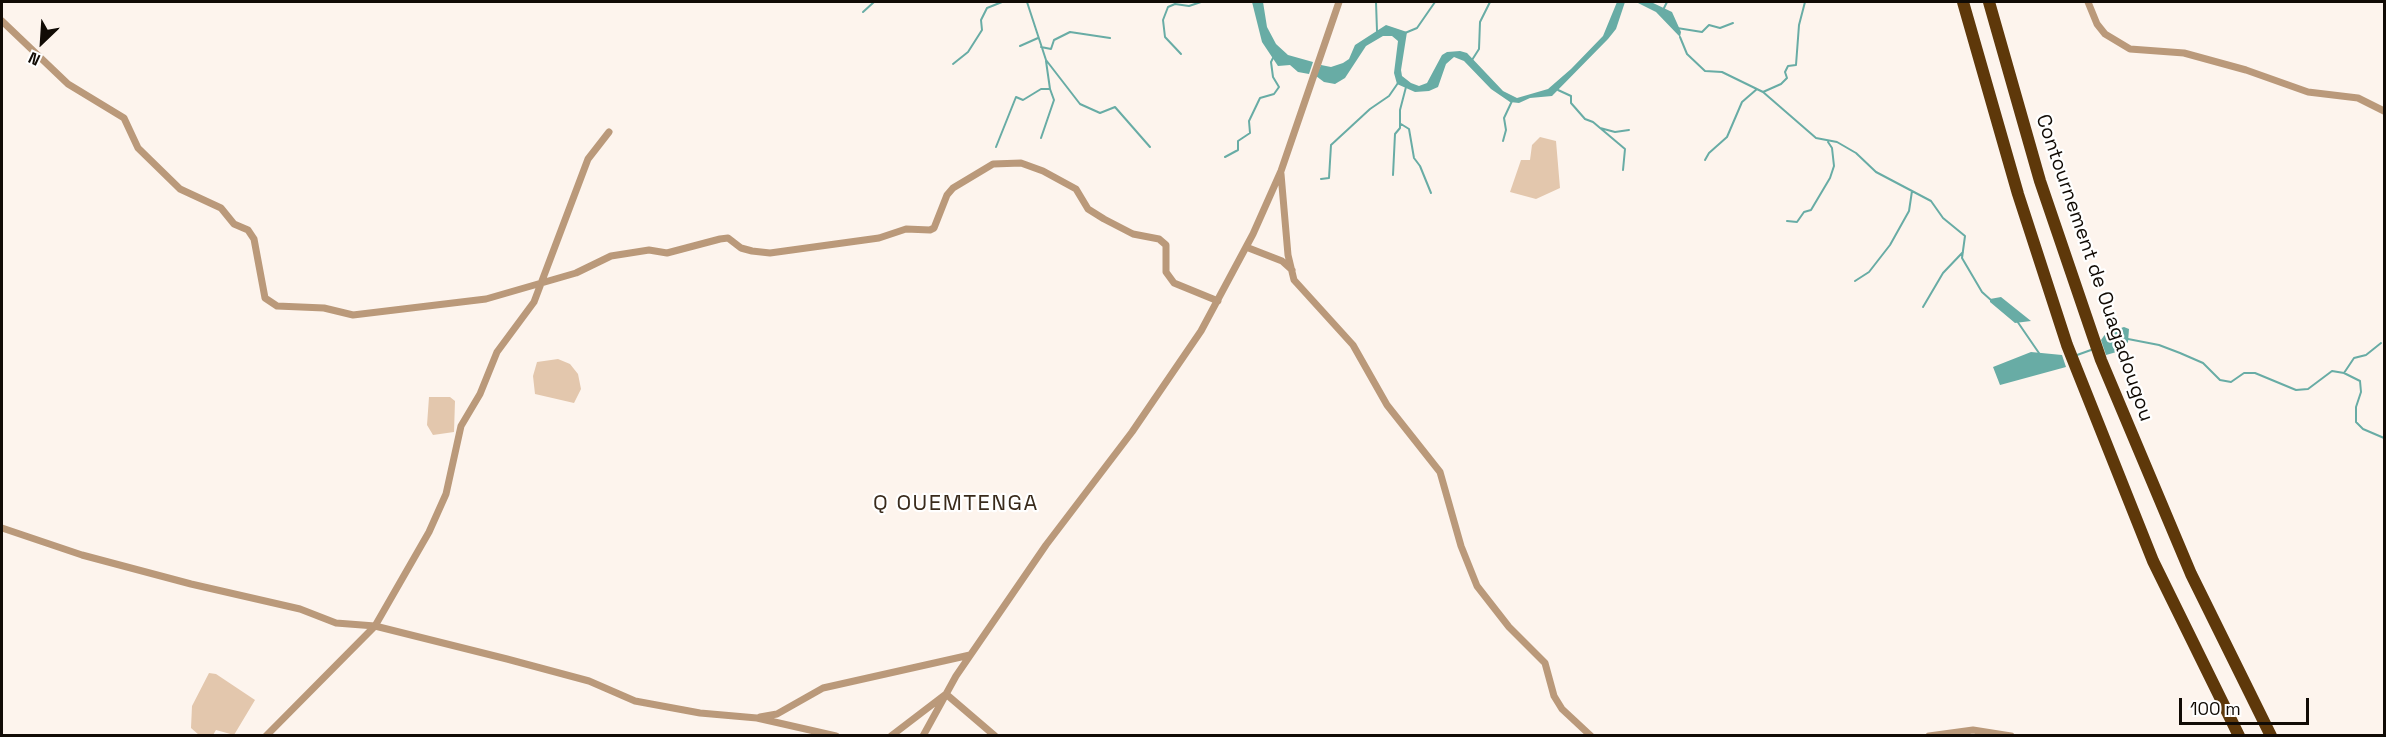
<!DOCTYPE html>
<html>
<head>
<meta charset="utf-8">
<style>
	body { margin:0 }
	#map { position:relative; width:2386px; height:737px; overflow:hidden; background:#fdf4ed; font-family:"Space Grotesk",sans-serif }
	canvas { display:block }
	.frame { position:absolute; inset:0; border:3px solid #110b05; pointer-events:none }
	.north { position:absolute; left:12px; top:12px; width:60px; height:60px; -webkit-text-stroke:4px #fff; paint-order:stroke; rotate:205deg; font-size:16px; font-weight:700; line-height:24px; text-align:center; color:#110b05 }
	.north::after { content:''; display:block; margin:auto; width:21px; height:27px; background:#110b05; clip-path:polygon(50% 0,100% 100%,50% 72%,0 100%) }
	.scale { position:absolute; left:2179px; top:698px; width:130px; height:27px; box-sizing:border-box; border:3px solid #110b05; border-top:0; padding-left:8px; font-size:18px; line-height:21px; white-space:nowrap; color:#110b05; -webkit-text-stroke:4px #fff; paint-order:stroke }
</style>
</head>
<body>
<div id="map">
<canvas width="2386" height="737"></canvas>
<div class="frame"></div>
<div class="north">N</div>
<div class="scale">100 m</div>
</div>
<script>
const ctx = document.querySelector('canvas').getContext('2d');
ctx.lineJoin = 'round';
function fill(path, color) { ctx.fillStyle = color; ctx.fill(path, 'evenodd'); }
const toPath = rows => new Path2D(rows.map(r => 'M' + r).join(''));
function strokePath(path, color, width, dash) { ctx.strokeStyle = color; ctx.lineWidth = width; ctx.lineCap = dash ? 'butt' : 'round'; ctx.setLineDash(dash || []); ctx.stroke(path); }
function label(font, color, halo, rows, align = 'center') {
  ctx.font = font + ' "Space Grotesk",sans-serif'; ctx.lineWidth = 4.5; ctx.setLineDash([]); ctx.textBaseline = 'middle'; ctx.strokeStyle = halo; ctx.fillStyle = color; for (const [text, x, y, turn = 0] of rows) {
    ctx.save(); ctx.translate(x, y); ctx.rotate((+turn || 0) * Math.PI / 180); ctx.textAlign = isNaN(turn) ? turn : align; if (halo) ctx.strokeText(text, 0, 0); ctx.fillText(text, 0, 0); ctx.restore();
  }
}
const green = toPath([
	[1540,137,1556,141,1560,188,1536,199,1510,192,1521,160,1530,160,1532,145],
	[558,359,570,364,578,374,581,389,574,403,535,394,533,376,537,362],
	[429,397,450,397,455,401,454,432,433,435,427,425],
	[209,673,216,674,255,700,234,735,216,730,213,735,199,735,191,728,192,706]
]);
const water = toPath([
	[1252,2,1263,2,1267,27,1276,44,1288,55,1313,62,1309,74,1298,72,1290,65,1278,66,1262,42],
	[1617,2,1651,2,1672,12,1681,32,1680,37,1656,12,1638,3,1625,2,1616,29,1608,39,1552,96,1530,98,1519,103,1510,102,1491,89,1464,61,1454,57,1446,64,1438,87,1429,91,1415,92,1397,84,1394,73,1398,41,1392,36,1383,36,1366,46,1345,78,1335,84,1324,82,1316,76,1321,65,1331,67,1343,63,1349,59,1355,45,1386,25,1407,32,1401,70,1402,76,1411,83,1419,86,1427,83,1442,55,1447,52,1460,51,1467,53,1503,91,1517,98,1548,89,1571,69,1603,36],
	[2001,297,2031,321,2015,323,1990,302,1990,299],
	[2124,327,2129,329,2128,342,2120,351,2106,355,2101,340,2106,333],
	[2031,352,2062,355,2066,367,2000,385,1993,367]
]);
const stream = toPath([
	[1027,2,1046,60,1080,104,1100,113,1115,107,1150,147],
	[1376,2,1377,31],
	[1663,10,1667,2],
	[863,12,874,2],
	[1677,28,1702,32,1709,25,1720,28,1733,23],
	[1405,33,1417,28,1435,2],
	[1680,37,1687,54,1705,71,1722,72,1763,92,1816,138,1837,142,1856,153,1876,172,1931,201,1943,218,1965,236,1962,258,1982,292,1992,301],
	[1020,46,1038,38],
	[1041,47,1051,49,1054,40,1070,32,1110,38],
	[1181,54,1165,37,1163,20,1168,7,1175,4,1189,6,1201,2],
	[1472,60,1479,49,1480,22,1490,2],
	[953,64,968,52,982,30,981,20,987,8,1002,2],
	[1558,90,1571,96,1571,103,1585,119,1593,122,1625,149,1623,170],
	[1763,92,1781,84,1787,78,1785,72,1788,66,1796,65,1799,25,1805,2],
	[1401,124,1409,129,1414,158,1420,166,1431,193],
	[1600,128,1615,132,1629,130],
	[1041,138,1054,100,1050,89],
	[1503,141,1506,130,1504,118,1512,101],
	[996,147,1016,97,1023,100,1041,89,1050,89,1046,61],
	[1225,157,1238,150,1238,141,1250,133,1249,121,1260,98,1274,94,1279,87,1273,77,1271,62,1274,56],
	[1705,160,1709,153,1727,137,1742,102,1757,89],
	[1393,175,1395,134,1400,128,1400,110,1406,87],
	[1321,179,1329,178,1331,145,1370,109,1389,96,1398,83],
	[1787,221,1797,222,1804,212,1811,210,1830,178,1834,166,1832,148,1828,142],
	[1855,281,1869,272,1890,245,1909,211,1912,191],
	[1923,307,1943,273,1963,252],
	[2017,321,2041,356],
	[2128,339,2159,345,2180,353,2203,363,2220,380,2231,382,2244,373,2255,373,2296,390,2308,389,2332,371,2344,373,2360,381,2361,392,2356,407,2356,422,2363,429,2384,438],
	[2077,355,2091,350],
	[2344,373,2354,358,2366,355,2381,343]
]);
const street = toPath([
	[2088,2,2097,24,2105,34,2130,49,2184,53,2246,70,2308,92,2358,98,2384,111],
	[2,21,68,84,124,118,138,148,180,189,221,208,234,224,248,230,254,239,265,298,277,306,324,308,353,315,486,299,576,273,611,256,649,250,667,253,720,239,728,238,741,248,752,251,770,253,879,238,906,229,930,230,934,228,947,195,953,188,993,164,1021,163,1043,171,1076,189,1088,209,1104,219,1133,234,1159,239,1166,245,1166,272,1174,283,1218,301],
	[1281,174,1288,255,1294,280,1353,345,1387,405,1440,472,1461,546,1477,586,1509,627,1545,663,1554,696,1562,709,1591,736],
	[1246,247,1282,261,1292,270],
	[2,528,82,555,191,584,300,609,336,623,375,626,507,659,589,681,635,701,700,713,757,718,836,736],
	[760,717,777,714,823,688,970,655],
	[266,736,375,626,429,532,446,494,461,426,480,394,497,352,534,302,588,159,609,132],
	[891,736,946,694,995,736],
	[923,736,956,676,1046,545,1132,432,1201,331,1253,234,1281,171,1339,2],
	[1929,736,1973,730,2011,736]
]);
const highway = toPath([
	[1963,2,2018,194,2067,345,2153,561,2239,736],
	[1989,2,2040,181,2101,360,2191,574,2271,736]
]);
const streetNames = [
	["Contournement de Ouagadougou",2094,268,71]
];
const quarterNames = [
	["Q OUEMTENGA",956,504]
];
fill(green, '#e3c7ad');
fill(water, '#68aca5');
strokePath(stream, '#68aca5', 2);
strokePath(street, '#ba997a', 7);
strokePath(highway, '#5e380a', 12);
label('20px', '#110b05', '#fff', streetNames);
ctx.letterSpacing = '1.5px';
label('22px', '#392a1b', '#fff', quarterNames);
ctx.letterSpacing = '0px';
</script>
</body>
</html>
